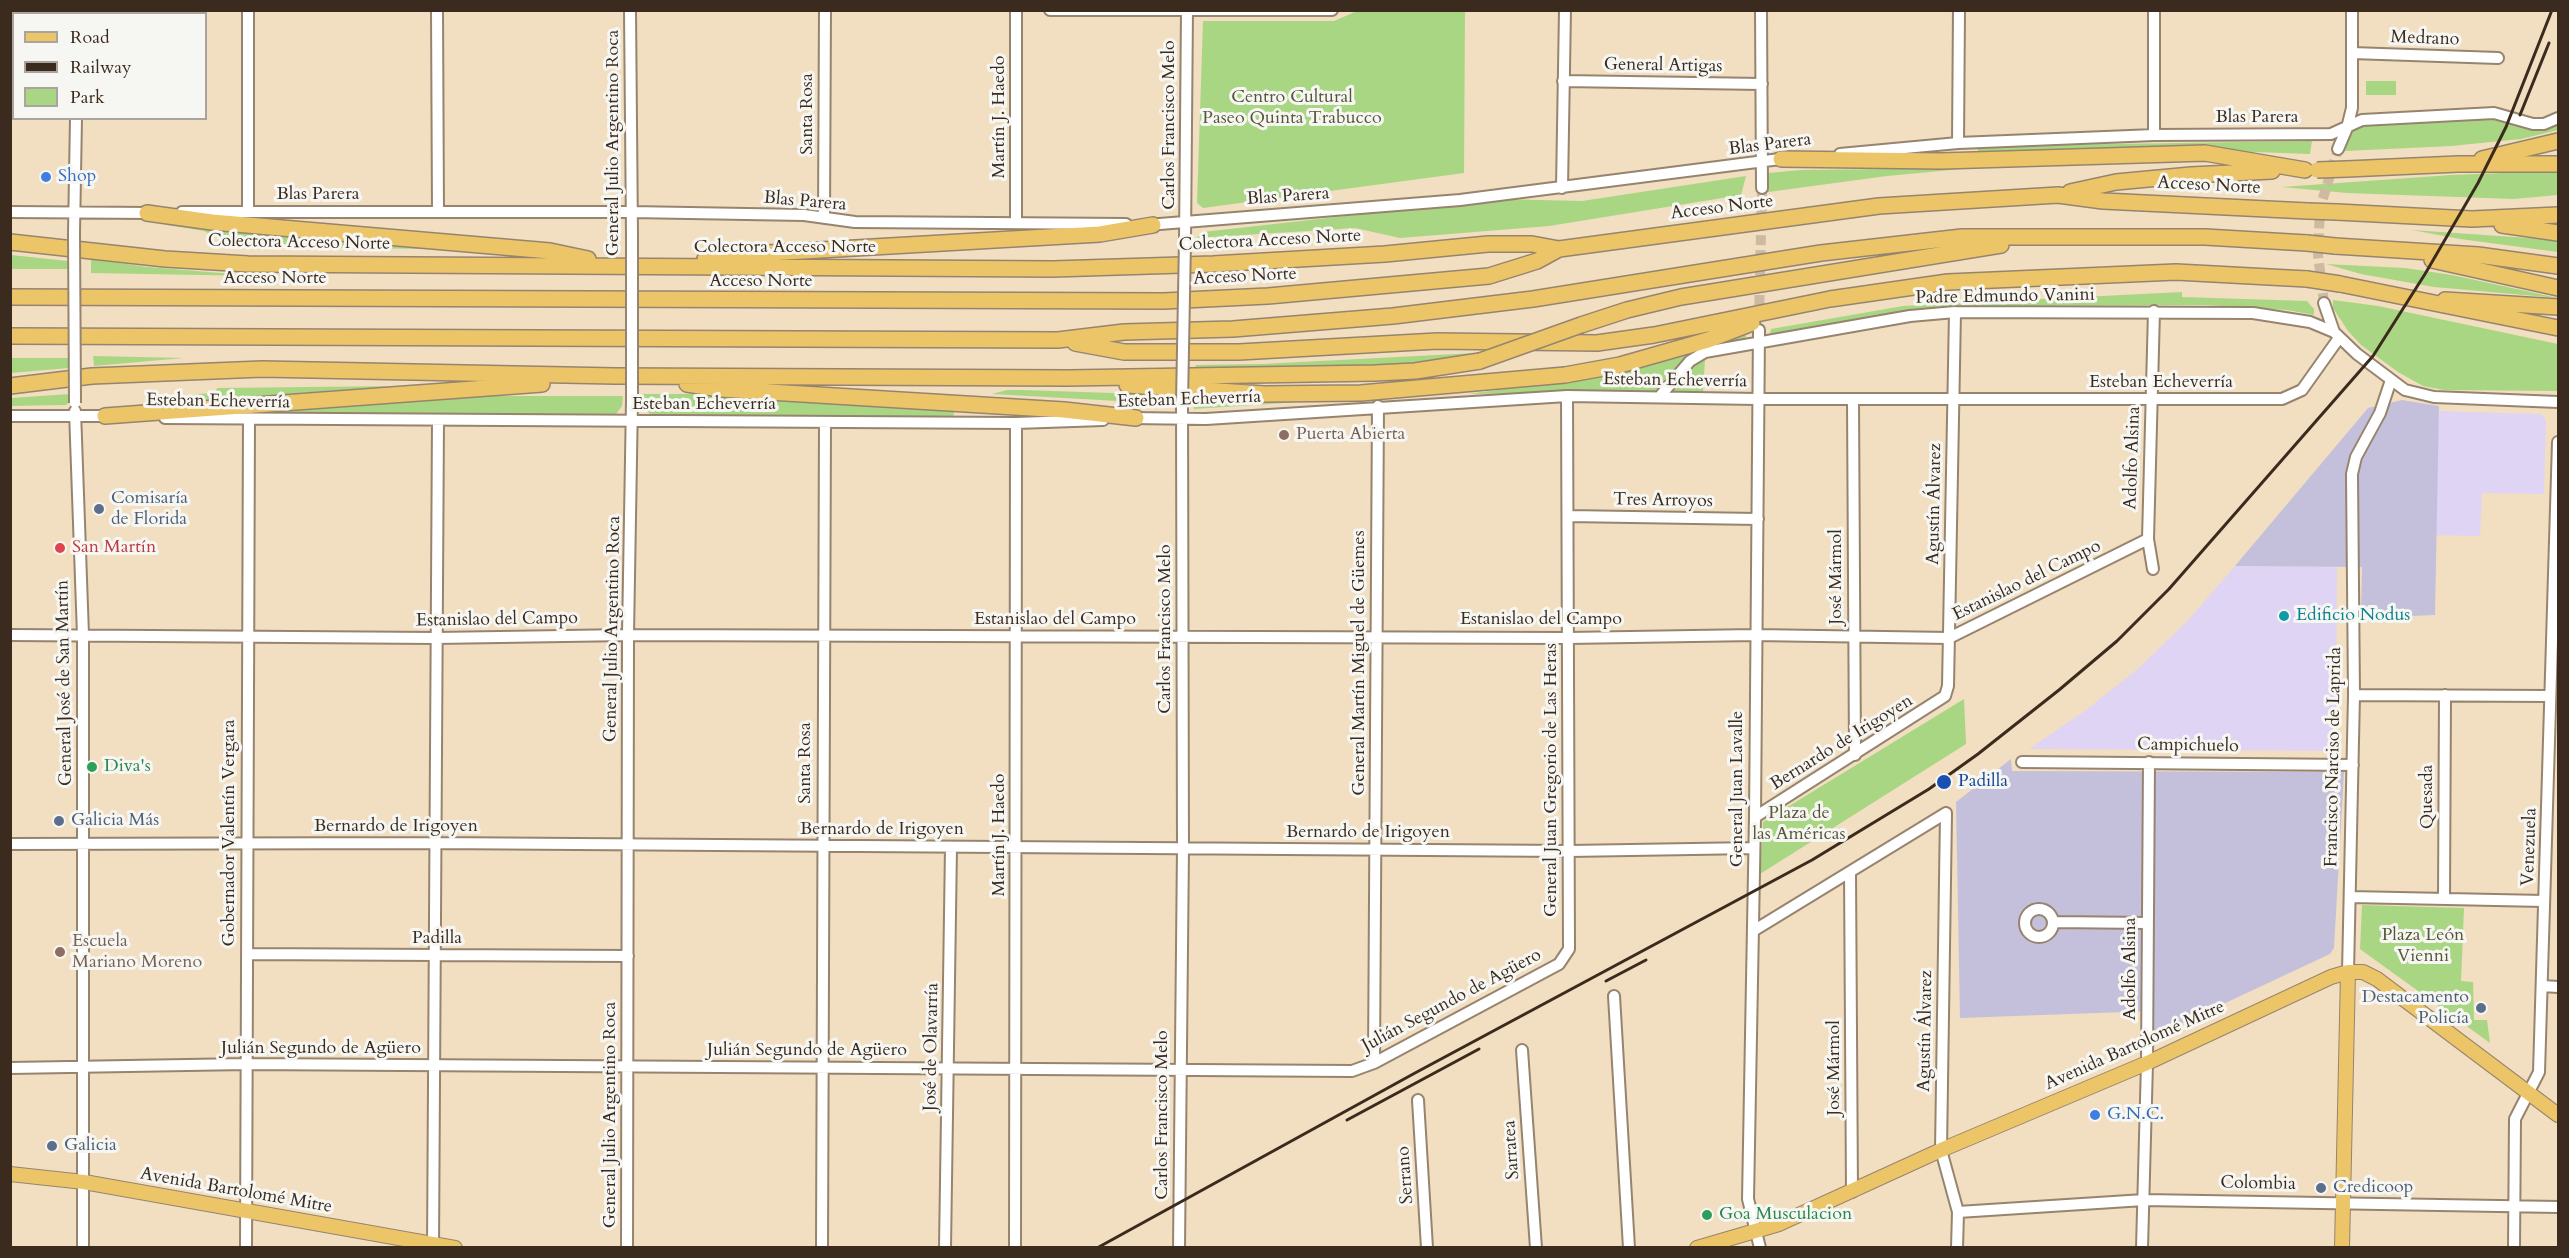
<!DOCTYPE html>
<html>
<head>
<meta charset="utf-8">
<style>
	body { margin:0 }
	#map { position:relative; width:2569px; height:1258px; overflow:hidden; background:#f2dec0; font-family:Cardo,serif }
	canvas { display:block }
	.frame { position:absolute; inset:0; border:12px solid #3b2a1e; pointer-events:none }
	.legend { position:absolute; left:12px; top:12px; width:195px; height:108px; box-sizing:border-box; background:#f6f6f2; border:2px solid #aba49d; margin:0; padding:8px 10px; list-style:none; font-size:18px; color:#3b2a1e }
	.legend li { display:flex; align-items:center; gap:12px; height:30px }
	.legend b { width:30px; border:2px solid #aba49d }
</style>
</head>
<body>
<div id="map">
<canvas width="2569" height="1258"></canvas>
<div class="frame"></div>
<ul class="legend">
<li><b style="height:8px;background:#edc569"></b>Road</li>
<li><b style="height:8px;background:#3b2a1e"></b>Railway</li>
<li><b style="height:16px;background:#a9d683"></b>Park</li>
</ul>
</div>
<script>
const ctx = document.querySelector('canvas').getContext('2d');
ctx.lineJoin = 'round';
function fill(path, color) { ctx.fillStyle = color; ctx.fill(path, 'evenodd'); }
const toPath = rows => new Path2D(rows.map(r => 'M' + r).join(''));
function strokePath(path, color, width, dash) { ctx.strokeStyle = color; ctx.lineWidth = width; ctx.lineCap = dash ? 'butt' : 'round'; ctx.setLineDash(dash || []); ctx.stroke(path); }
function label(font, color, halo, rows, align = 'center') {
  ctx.font = font + ' Cardo,serif'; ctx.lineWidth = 6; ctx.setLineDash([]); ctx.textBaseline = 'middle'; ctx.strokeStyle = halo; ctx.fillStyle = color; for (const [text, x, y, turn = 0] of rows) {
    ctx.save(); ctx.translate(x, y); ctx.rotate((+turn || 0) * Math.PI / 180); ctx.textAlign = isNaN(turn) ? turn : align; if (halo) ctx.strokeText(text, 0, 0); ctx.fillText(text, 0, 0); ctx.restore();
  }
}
const built = toPath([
	[2435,411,2541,414,2546,420,2544,494,2482,493,2480,536,2427,535],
	[2235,566,2337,567,2336,746,2330,751,2029,749,2086,710,2141,666,2190,618]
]);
const industrial = toPath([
	[2402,400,2439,406,2435,615,2361,618,2362,567,2235,566,2368,408],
	[2011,759,2012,771,2344,772,2334,948,2330,954,2155,1036,2151,1011,1960,1018,1956,802]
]);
const green = toPath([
	[1357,11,1465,11,1464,173,1203,208,1197,203,1203,21,1334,21],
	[2366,81,2396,81,2396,95,2366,95],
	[2495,116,2558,123,2558,130,2521,139,2451,146,2345,151,2349,131,2361,125],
	[2312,141,2310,154,2147,148,1999,154,1978,152,1978,146],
	[1972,168,1887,176,1768,192,1768,173,1801,170],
	[2558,171,2558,195,2514,199,2347,193,2282,187,2451,175],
	[1746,176,1741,195,1549,226,1400,238,1355,228,1196,238,1203,232,1496,199,1582,201],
	[161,224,427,245,435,249,251,247,227,242,204,231],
	[2412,230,2558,240,2558,252,2460,239],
	[11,255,68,261,68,269,11,269],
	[91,259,147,267,258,276,91,273],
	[2326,264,2405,268,2452,275,2558,298,2434,287,2361,274],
	[2182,292,2182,297,2307,301,2314,309,2314,315,2287,310,2206,305,1964,306,1908,311,1770,334,1771,329,1903,306],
	[2333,300,2378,306,2558,344,2558,391,2444,390,2423,386,2398,372,2361,345,2348,331,2333,308],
	[1746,335,1746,341,1705,349,1662,390,1654,392,1468,394,1606,375],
	[1475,353,1410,365,1195,368,1196,365,1262,364],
	[93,356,184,358,94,366],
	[11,358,69,358,69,368,11,373],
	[1705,359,1703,393,1674,391,1691,367,1696,362],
	[400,386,186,401,196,394,215,393,217,388],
	[1007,390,1022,390,1172,395,1172,404,992,394],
	[70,394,71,401,66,405,11,406,11,398],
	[640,394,712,394,954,412,953,418,650,414,640,405],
	[1194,394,1358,398,1194,409],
	[486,396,623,396,622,406,616,414,609,416,223,415,278,407],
	[1964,699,1966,744,1760,874,1763,822],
	[2362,905,2464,908,2461,981,2473,982,2474,1020,2487,1020,2490,1043,2360,949]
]);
const minorTunnel = toPath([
	[2324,303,2318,255,2320,208,2338,149],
	[1759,320,1762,188]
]);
const minor = toPath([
	[74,10,74,14],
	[437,10,438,212],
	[630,10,632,235],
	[1050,10,1332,10],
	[1761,10,1762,188],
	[2154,10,2154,135],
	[2352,53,2498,58],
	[1563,81,1762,84],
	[1958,143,1959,10],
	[2338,149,2347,128,2352,108,2352,10],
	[1840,154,1958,143,2154,135,2331,134,2362,120,2494,113,2533,124,2544,124,2558,118],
	[1562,188,1565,10],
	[248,211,248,10],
	[10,212,151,213],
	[182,212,631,212,804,215,855,222,1126,224],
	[824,218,825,10],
	[1016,223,1016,10],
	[1147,225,1460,200,1788,158],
	[74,233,76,118],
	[1185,241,1187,10],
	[2324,303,2334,332,2357,354,2405,390,2434,397,2558,402],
	[1759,330,1755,817,1748,1199,1760,1248],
	[1661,395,1690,361,1705,352,1910,316,1955,312,2253,313,2310,322,2334,332],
	[1853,400,1855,755],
	[75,411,83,635,83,1248],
	[10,416,110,416],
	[165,418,1016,423,1103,420],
	[1131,418,1206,419,1567,396,1757,399,2282,399,2302,390,2339,338],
	[1568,516,1758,519],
	[2153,569,2148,539,2154,311],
	[10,635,436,638,628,635,1568,638,1755,635,1949,638,2148,539],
	[2354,695,2550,696],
	[2022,762,2353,765],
	[1946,813,1941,1150,1958,1212,1957,1248],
	[1755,817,1945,696,1948,686,1955,312],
	[10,844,434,843,1569,851,1754,848],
	[1850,872,1852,1192],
	[2350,897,2544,901],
	[2444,899,2445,695],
	'2025 923a14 14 0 1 1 28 0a14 14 0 1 1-28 0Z',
	[2053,922,2147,923],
	[1753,931,1946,813],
	[247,954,628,956],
	[2348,972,2354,695,2352,474,2356,457,2380,413,2391,380],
	[2543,986,2558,987],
	[1614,996,1629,1248],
	[1522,1050,1536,1248],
	[1374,1063,1378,406],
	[10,1068,246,1064,1352,1071,1374,1063,1559,964,1569,949,1567,396],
	[1418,1100,1427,1248],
	[1958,1212,2144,1200,2558,1207],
	[246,1248,249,419],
	[433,1248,438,420],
	[627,1248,628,635,632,400],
	[822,1248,825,422],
	[945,1248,951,847],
	[1015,1248,1016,423],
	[1179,1248,1183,848,1182,403],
	[2142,1248,2147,1063,2149,762],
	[2514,1248,2515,1119,2539,1072,2558,442]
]);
const major = toPath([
	[10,1174,84,1182,455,1248],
	[1697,1248,1779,1224,1941,1150,2147,1063,2331,977,2348,972,2363,972,2377,979,2558,1115],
	[2342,1248,2348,972]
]);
const highway = toPath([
	[1781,159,1942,161,2205,153,2305,170],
	[2482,159,2558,141],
	[2347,169,2458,164,2558,164],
	[2070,192,2116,182,2191,175,2272,171],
	[2337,212,2472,219,2558,215],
	[147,213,212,222,550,251,588,259],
	[2502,225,2558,233],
	[10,242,165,259,248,264,1053,269,1213,264,1385,254,1488,244,1532,244,1559,249],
	[2335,246,2478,255,2558,266],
	[705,259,733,255,1100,234,1153,225],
	[2432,260,2558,288],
	[2340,284,2558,328],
	[10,297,1164,301,1268,296,1489,276,1537,261,1559,249,1879,206,2058,195,2103,201,2308,211],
	[2445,300,2558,307],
	[1581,325,1627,310,1681,297,2001,245],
	[10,336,1058,340,1124,332,1233,329,1393,316,1533,299,1821,253,1962,237,2205,237,2307,243],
	[1075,343,1124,352,1239,352,1437,341,1597,343,1654,335,1830,299,1948,282,2176,272,2307,279],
	[687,384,720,389,1064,410,1136,418],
	[1127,385,1264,394,1361,393,1565,375,1620,365,1708,340,1752,323],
	[10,386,92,376,262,369,615,376,1068,378,1375,373,1415,371,1480,361],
	[105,416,542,384]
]);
const rail = toPath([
	[2520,115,2549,43],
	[1606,981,1646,960],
	[1347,1120,1479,1049],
	[1097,1248,1415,1073,1812,860,1929,789,1978,754,2059,690,2117,641,2169,589,2373,356,2425,274,2478,183,2506,127,2552,10]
]);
const minorBridge = toPath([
	[74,233,75,403],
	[632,235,632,400],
	[1182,403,1185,241]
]);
const highwayBridge = toPath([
	[2317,170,2347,169],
	[2308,211,2337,212],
	[2307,243,2335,246],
	[2307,279,2340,284],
	[1480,361,1581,325]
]);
const markers = [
	[46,177,6,"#3f7fe0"],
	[1284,435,6,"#8d6e63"],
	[99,509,6,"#5c6f8a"],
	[60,548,6,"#e0444e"],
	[2284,616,6,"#0f9aa8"],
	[92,767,6,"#2e9e5b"],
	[1944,782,8,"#1a4fb4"],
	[59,821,6,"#5c6f8a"],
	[60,952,6,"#8d6e63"],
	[2481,1008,6,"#5c6f8a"],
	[2095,1115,6,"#3f7fe0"],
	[52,1146,6,"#5c6f8a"],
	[2321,1188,6,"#5c6f8a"],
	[1707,1215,6,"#2e9e5b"]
];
const streetNames = [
	["Medrano",2425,39,2],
	["General Artigas",1663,66,1],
	["Santa Rosa",808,114,-90],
	["Martín J. Haedo",1000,117,-90],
	["Blas Parera",2257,118],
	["Carlos Francisco Melo",1170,125,-90],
	["General Julio Argentino Roca",614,143,-90],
	["Blas Parera",1770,145,-7],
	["Acceso Norte",2209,186,3],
	["Blas Parera",318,195],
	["Blas Parera",1288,197,-4],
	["Blas Parera",805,202,5],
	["Acceso Norte",1722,208,-7],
	["Colectora Acceso Norte",1270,241,-3],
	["Colectora Acceso Norte",299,243,1],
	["Colectora Acceso Norte",785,248],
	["Acceso Norte",1245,277,-3],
	["Acceso Norte",275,279],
	["Acceso Norte",761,282],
	["Padre Edmundo Vanini",2005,297,-1],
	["Esteban Echeverría",1675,381,1],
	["Esteban Echeverría",2161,383],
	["Esteban Echeverría",1189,400,-2],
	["Esteban Echeverría",218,402,1],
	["Esteban Echeverría",704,405],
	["Adolfo Alsina",2133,458,-88],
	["Tres Arroyos",1663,501,1],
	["Agustín Álvarez",1935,504,-89],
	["José Mármol",1837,577,-90],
	["Estanislao del Campo",2027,581,-26],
	["Estanislao del Campo",497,620,-1],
	["Estanislao del Campo",1055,620],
	["Estanislao del Campo",1541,620],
	["General Julio Argentino Roca",613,629,-89],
	["Carlos Francisco Melo",1166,629,-90],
	["General Martín Miguel de Güemes",1360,663,-90],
	["General José de San Martín",65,683,-91],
	["Bernardo de Irigoyen",1842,743,-32],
	["Campichuelo",2188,746,1],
	["Francisco Narciso de Laprida",2334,757,-89],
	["Santa Rosa",806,763,-90],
	["General Juan Gregorio de Las Heras",1552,780,-90],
	["General Juan Lavalle",1738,789,-90],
	["Quesada",2428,797,-90],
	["Bernardo de Irigoyen",396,827],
	["Bernardo de Irigoyen",882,830],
	["Gobernador Valentín Vergara",230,833,-90],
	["Bernardo de Irigoyen",1368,833],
	["Martín J. Haedo",1000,835,-90],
	["Venezuela",2530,847,-88],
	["Padilla",437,939],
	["Adolfo Alsina",2131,969,-90],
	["Julián Segundo de Agüero",1452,1001,-28],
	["Agustín Álvarez",1926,1031,-89],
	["Avenida Bartolomé Mitre",2135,1046,-24],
	["José de Olavarría",932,1047,-89],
	["Julián Segundo de Agüero",321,1049],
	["Julián Segundo de Agüero",807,1051],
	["José Mármol",1835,1068,-90],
	["General Julio Argentino Roca",611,1115,-90],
	["Carlos Francisco Melo",1163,1115,-90],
	["Sarratea",1512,1150,-94],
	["Serrano",1406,1175,-94],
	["Colombia",2258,1184,1],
	["Avenida Bartolomé Mitre",236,1191,10]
];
const parkNames = [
	["Centro Cultural",1292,98],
	["Paseo Quinta Trabucco",1292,119],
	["Plaza de",1799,814],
	["las Américas",1799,835],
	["Plaza León",2423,936],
	["Vienni",2423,957]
];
const shopNames = [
	["Shop",58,177],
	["G.N.C.",2107,1115]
];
const educationNames = [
	["Puerta Abierta",1296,435],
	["Escuela",72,942],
	["Mariano Moreno",72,963]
];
const serviceNames = [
	["Comisaría",111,499],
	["de Florida",111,520],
	["Galicia Más",71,821],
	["Destacamento",2469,998,"right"],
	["Policía",2469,1019,"right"],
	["Galicia",64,1146],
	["Credicoop",2333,1188]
];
const healthNames = [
	["San Martín",72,548]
];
const cultureNames = [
	["Edificio Nodus",2296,616]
];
const leisureNames = [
	["Diva's",104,767],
	["Goa Musculacion",1719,1215]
];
const transitNames = [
	["Padilla",1958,782]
];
fill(built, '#e0d4f4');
fill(industrial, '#c4c0db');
fill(green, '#a9d683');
strokePath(minorTunnel, '#cdbaa0', 10, [10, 5]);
strokePath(minor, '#96846f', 14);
strokePath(major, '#96846f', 16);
strokePath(highway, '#96846f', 18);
strokePath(minor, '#fff', 10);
strokePath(major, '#edc569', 14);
strokePath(highway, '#edc569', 15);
strokePath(rail, '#3b2a1e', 3);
strokePath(minorBridge, '#96846f', 14, []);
strokePath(highwayBridge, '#96846f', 18, []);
strokePath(minorBridge, '#fff', 10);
strokePath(highwayBridge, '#edc569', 15);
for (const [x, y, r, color] of markers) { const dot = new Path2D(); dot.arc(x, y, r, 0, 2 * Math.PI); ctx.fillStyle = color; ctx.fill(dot); strokePath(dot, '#f6f6f2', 2); }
label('18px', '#3b2a1e', '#f6f6f2', streetNames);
label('18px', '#565537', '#f6f6f2', parkNames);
label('18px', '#366cbe', '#f6f6f2', shopNames, 'left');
label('18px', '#785e54', '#f6f6f2', educationNames, 'left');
label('18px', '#4e5e75', '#f6f6f2', serviceNames, 'left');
label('18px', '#be3a42', '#f6f6f2', healthNames, 'left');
label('18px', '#0d838f', '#f6f6f2', cultureNames, 'left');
label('18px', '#27864d', '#f6f6f2', leisureNames, 'left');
label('18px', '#164399', '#f6f6f2', transitNames, 'left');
</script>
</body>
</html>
